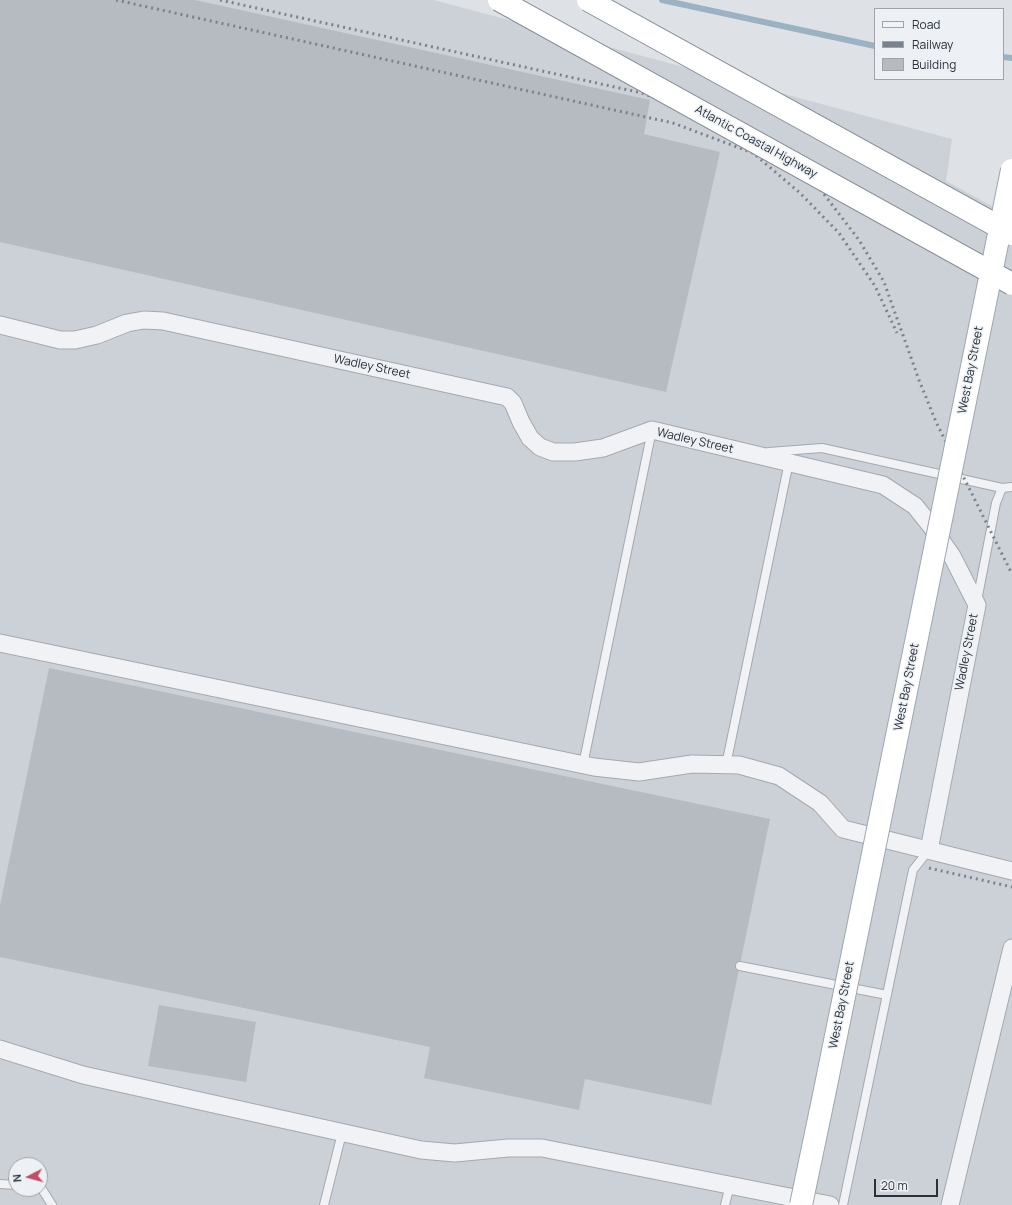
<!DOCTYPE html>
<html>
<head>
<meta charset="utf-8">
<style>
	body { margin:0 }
	#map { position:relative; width:1012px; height:1205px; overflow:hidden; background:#dee2e6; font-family:Manrope,sans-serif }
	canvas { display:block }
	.legend { position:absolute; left:874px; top:8px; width:130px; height:72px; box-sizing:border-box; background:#edf0f4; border:1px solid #9fa4aa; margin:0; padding:5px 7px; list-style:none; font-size:12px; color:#29313b }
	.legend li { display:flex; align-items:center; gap:8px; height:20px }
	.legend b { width:20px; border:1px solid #9fa4aa }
	.north { position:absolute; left:8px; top:1157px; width:40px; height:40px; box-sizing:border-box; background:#edf0f4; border:1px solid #9fa4aa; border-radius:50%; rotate:264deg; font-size:11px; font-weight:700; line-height:16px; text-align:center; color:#29313b }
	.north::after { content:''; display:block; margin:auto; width:14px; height:18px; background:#bf4e69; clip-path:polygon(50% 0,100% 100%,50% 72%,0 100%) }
	.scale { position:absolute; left:874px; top:1179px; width:64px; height:18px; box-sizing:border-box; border:2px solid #29313b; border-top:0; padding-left:5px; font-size:12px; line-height:14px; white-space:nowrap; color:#29313b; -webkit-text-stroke:3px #edf0f4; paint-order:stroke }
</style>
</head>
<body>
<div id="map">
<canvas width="1012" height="1205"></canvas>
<ul class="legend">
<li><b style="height:5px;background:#f0f2f5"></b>Road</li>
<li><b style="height:5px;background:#79828e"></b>Railway</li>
<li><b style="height:11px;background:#b6bbc2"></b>Building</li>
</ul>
<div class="north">N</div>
<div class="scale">20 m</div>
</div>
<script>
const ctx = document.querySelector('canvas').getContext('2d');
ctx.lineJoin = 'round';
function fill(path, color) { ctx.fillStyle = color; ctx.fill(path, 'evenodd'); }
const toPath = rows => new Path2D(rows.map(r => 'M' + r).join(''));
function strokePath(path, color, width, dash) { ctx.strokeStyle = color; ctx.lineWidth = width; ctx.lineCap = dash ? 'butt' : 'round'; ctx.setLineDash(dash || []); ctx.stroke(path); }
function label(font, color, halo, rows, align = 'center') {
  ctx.font = font + ' Manrope,sans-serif'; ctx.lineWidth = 3; ctx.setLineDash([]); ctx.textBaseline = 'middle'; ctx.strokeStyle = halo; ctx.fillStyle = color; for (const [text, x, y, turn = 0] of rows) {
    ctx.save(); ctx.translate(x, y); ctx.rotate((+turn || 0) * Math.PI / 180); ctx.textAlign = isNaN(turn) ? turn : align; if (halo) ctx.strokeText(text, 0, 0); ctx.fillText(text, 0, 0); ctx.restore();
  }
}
const built = toPath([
	[0,0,434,0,952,139,946,181,1012,217,1012,1205,0,1205],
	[16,1165,40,1165,40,1189,16,1189]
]);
const stream = toPath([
	[662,0,875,46],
	[1003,57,1012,58]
]);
const building = toPath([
	[0,0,195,0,650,100,644,134,720,152,666,392,0,242],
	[49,668,770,819,711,1105,585,1079,579,1110,424,1078,430,1047,0,957,0,905],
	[159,1005,256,1022,246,1082,148,1066]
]);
const service = toPath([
	[769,452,822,448,1002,488],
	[977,601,996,503,1002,488,1012,487],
	[583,765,652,430],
	[726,765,789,462],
	[740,966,887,995],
	[0,1184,16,1185],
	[40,1186,52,1205],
	[324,1205,342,1133],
	[725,1205,730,1185],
	[843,1205,913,870,929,850]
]);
const minor = toPath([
	[0,325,60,340,75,340,97,335,127,323,144,320,163,321,507,397,513,403,521,422,530,438,540,447,553,452,575,452,603,448,652,430,883,485,915,506,931,526,952,556,977,605,929,850],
	[0,643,594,767,639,772,692,764,739,765,779,776,820,803,843,829,1012,871],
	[0,1049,83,1075,421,1150,455,1153,508,1148,542,1148,830,1205],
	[950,1205,1012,948]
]);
const rail = toPath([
	[116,0,673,123,753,153,800,193,839,233,875,286,897,333],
	[220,0,642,93,692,112,776,156,820,189,859,240,884,282,919,380,936,422,1012,574],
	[929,868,1012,887]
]);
const primaryBridge = toPath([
	[801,1205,824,1095,1012,170]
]);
const motorwayBridge = toPath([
	[499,0,1012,284],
	[588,0,1012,234]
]);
const streetNames = [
	["Atlantic Coastal Highway",756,142,29],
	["Wadley Street",372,367,12],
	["West Bay Street",971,370,-79],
	["Wadley Street",695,441,13],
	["Wadley Street",967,652,-79],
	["West Bay Street",907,687,-79],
	["West Bay Street",842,1005,-79]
];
fill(built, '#ccd1d7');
strokePath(stream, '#9cb2c3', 6);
fill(building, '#b6bbc2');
strokePath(service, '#a4a9af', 10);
strokePath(minor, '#a4a9af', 19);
strokePath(service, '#f0f2f5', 8);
strokePath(minor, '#f0f2f5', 17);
strokePath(rail, '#79828e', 3, [2, 4]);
strokePath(primaryBridge, '#9ea7b0', 24, []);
strokePath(motorwayBridge, '#87909b', 24, []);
strokePath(primaryBridge, '#fff', 22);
strokePath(motorwayBridge, '#fff', 22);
label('12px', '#29313b', '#edf0f4', streetNames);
</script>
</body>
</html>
